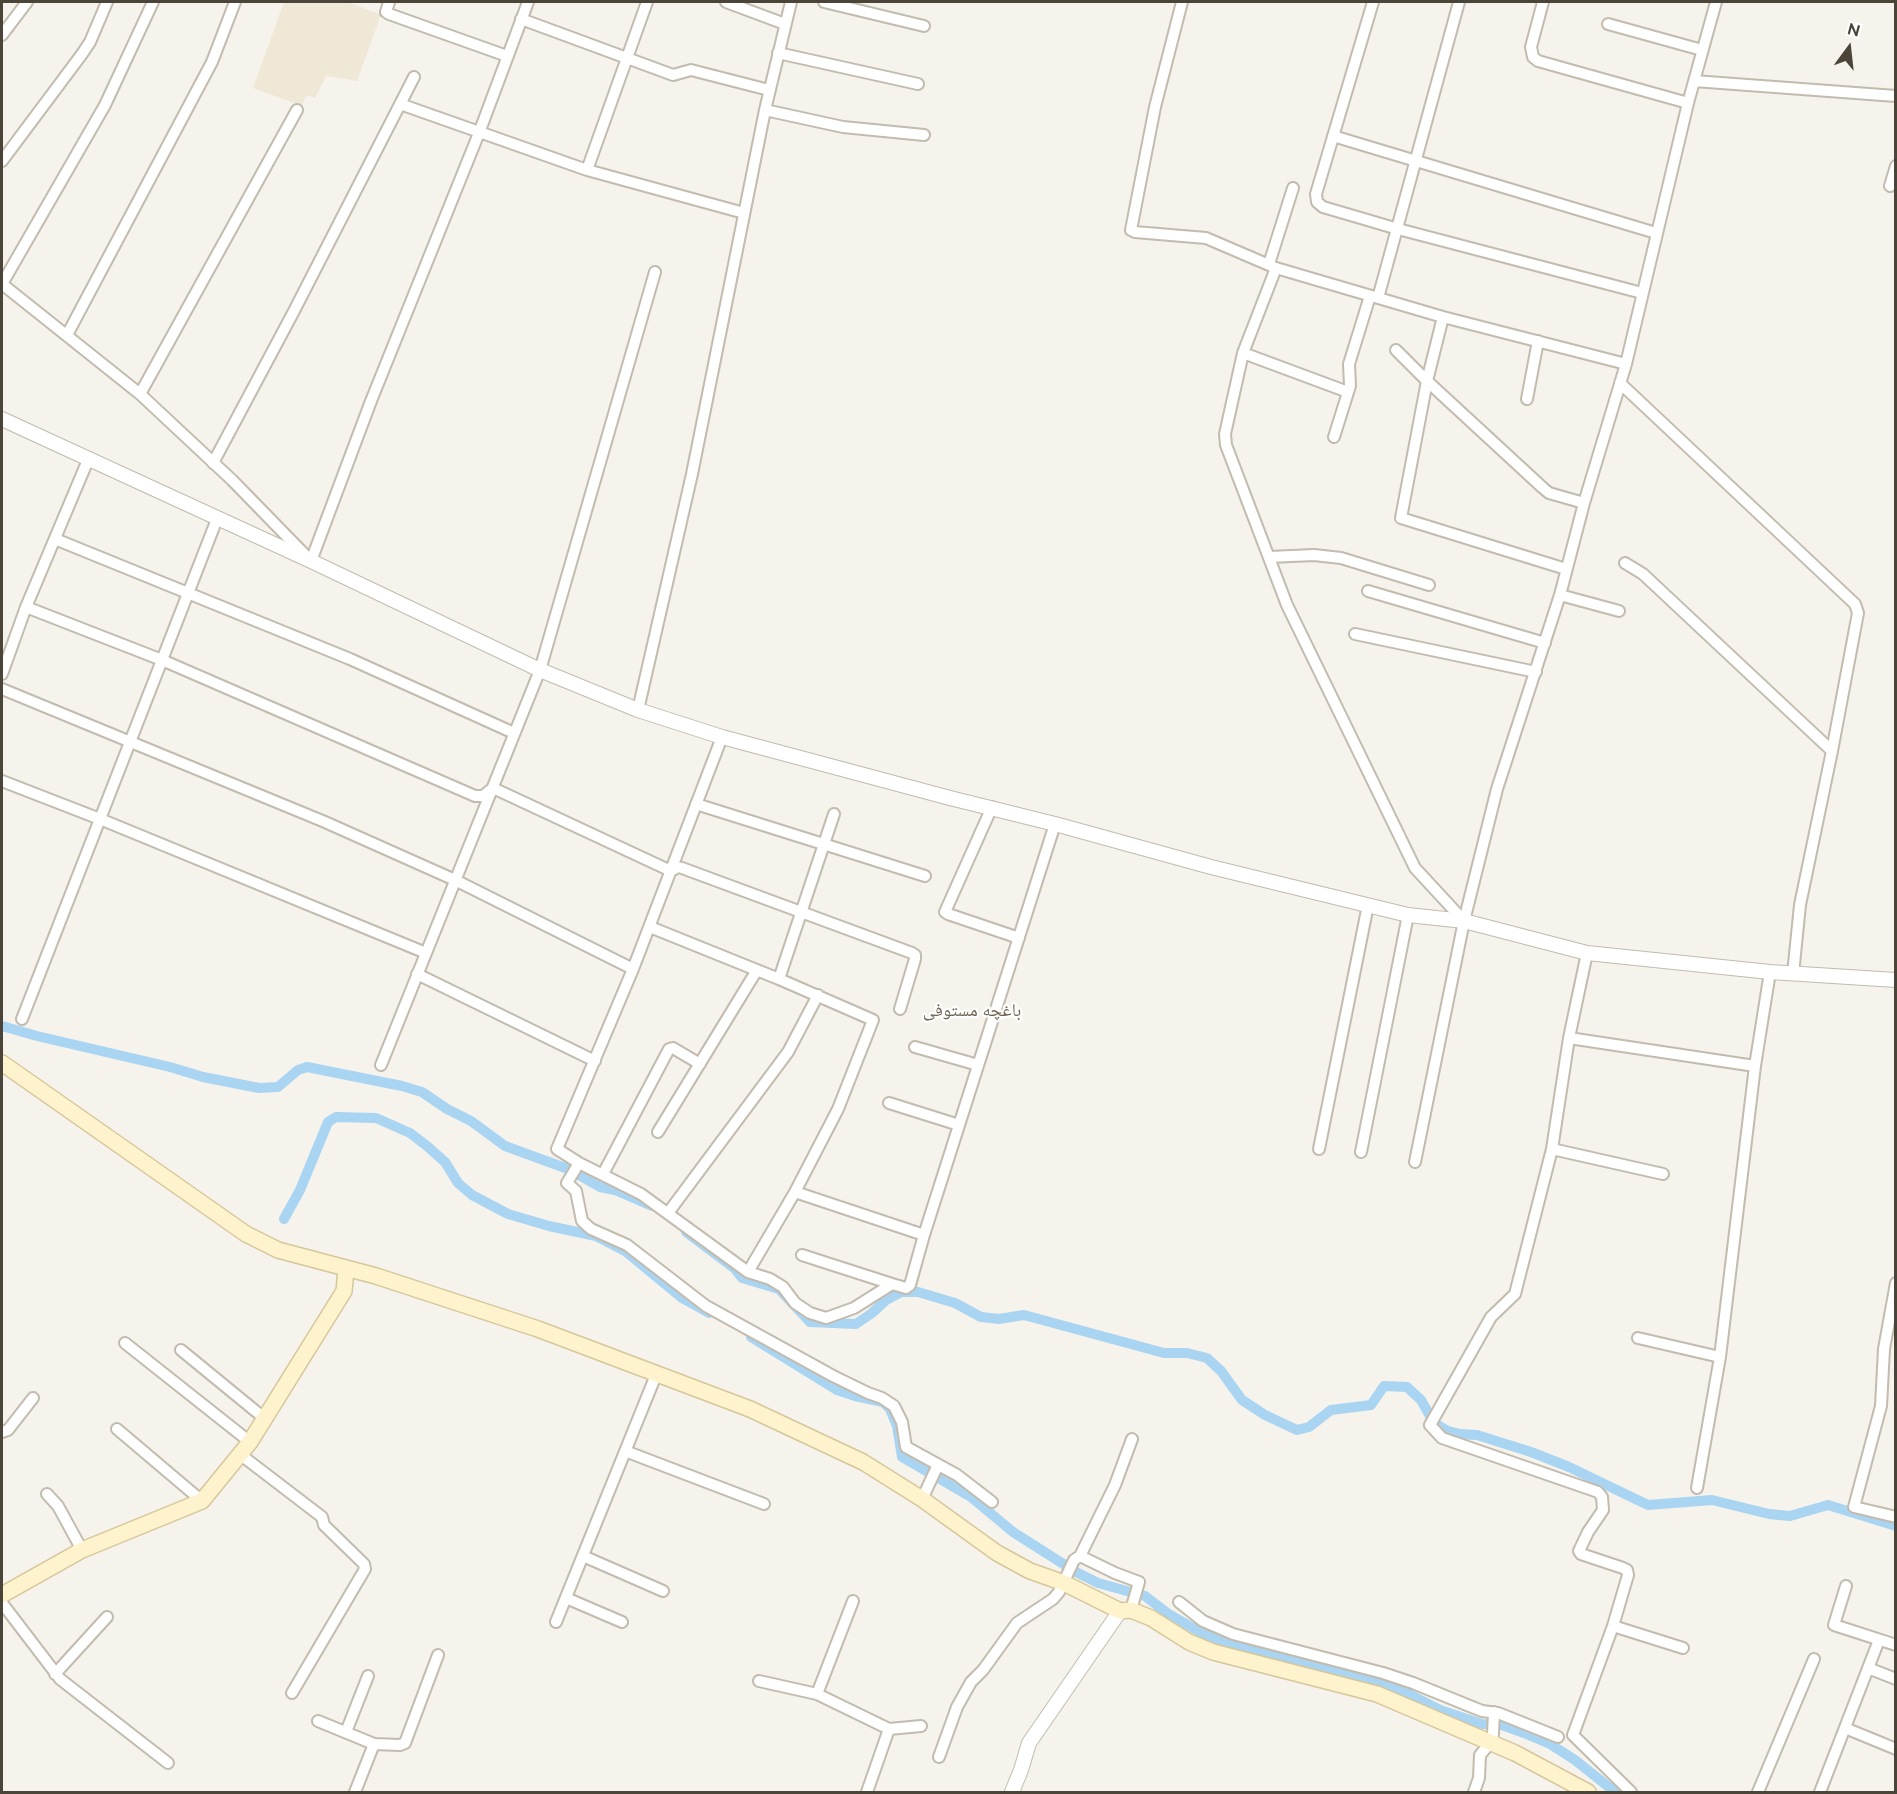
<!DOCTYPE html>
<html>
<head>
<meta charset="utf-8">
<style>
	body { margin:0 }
	#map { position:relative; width:1897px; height:1794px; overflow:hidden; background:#f6f3ec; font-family:Raleway,sans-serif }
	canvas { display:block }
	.frame { position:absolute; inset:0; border:3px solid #4b4439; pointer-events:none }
	.north { position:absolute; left:1819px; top:18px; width:60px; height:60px; -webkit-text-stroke:4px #fff; paint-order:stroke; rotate:15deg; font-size:16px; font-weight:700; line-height:24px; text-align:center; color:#4b4439 }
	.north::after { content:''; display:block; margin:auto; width:21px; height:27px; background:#4b4439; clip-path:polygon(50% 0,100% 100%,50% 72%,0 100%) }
</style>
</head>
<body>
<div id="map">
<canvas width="1897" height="1794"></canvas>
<div class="frame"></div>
<div class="north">N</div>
</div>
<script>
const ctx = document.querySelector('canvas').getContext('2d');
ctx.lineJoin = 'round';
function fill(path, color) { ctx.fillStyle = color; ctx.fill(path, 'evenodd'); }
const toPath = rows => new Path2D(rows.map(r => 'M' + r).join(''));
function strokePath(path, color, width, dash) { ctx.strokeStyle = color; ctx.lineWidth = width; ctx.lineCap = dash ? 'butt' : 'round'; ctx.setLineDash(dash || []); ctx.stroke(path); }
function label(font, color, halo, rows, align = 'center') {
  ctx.font = font + ' Raleway,"Noto Naskh Arabic",sans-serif'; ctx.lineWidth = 4.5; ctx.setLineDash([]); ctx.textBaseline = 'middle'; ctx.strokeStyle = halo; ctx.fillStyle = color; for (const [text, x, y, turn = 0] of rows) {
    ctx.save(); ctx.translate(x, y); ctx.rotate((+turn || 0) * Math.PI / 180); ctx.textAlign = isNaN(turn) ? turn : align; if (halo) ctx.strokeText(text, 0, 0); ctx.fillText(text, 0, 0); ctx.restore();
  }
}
const education = toPath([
	[284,2,348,2,381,15,357,81,326,76,315,98,306,95,302,106,253,88]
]);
const canal = toPath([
	[2,1026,37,1036,170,1067,203,1077,259,1088,278,1087,298,1070,307,1067,402,1086,422,1092,447,1109,471,1121,505,1146,568,1169,600,1187,615,1190,652,1206],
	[284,1219,300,1190,328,1122,336,1117,376,1118,410,1133,427,1146,445,1162,458,1183,472,1195,508,1214,549,1226,596,1236,625,1251,682,1298,709,1313],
	[686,1232,734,1268,742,1278,779,1289,810,1322,856,1324,872,1313,886,1300,901,1292,918,1292,955,1303,981,1317,999,1319,1024,1315,1164,1353,1187,1353,1207,1358,1221,1371,1242,1400,1265,1415,1297,1430,1309,1427,1331,1410,1371,1405,1384,1386,1407,1387,1421,1400,1434,1423,1448,1431,1460,1434,1477,1435,1531,1452,1569,1467,1648,1505,1712,1500,1769,1514,1790,1516,1828,1505,1896,1526],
	[751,1337,837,1390,855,1396,883,1402,890,1409,897,1426,902,1457,971,1497,1013,1532,1076,1572,1098,1583,1145,1596,1167,1613,1200,1632,1220,1641,1372,1679,1401,1690,1440,1710,1482,1724,1502,1725,1524,1733,1550,1744,1575,1760,1615,1792]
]);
const minor = toPath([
	[389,2,386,12,389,14,507,56],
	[726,2,785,24],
	[824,2,924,26],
	[1182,2,1155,107,1131,230,1135,232,1206,238,1276,268,1443,317,1626,364],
	[1373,2,1316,194,1317,202,1323,207,1398,229,1642,293],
	[1543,2,1531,47,1533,57,1538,61,1688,103],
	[521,19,673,75,691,70,769,90],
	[1608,24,1702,50],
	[2,35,27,2],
	[778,53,918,84],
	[1694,81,1896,96],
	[400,104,587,170,744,213],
	[765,110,843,127,924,135],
	[1333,136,1656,233],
	[2,161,82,54,90,42,107,2],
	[587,170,647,2],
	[1890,186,1896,166],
	[1269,264,1293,188],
	[1276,268,1243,353,1225,434,1226,445,1287,605,1415,868,1464,921],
	[2,284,140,394,232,480,311,561,371,401,479,133,528,2],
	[2,284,105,105,153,2],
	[1378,298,1459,2],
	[1443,317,1427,381,1401,518,1566,569],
	[67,335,212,62,235,2],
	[1396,350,1427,381,1543,488,1549,493,1584,503],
	[1243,353,1348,392],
	[1620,383,1855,604,1858,613,1832,751,1800,905,1793,974],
	[140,394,297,110],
	[1527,399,1538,341],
	[1334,437,1350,386,1349,364,1370,296],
	[213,463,294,311,414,77],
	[55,539,350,659,514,733],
	[1269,557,1314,555,1341,558,1429,585],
	[1625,563,1643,574,1832,751],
	[1368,591,1545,643],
	[1560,595,1619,611],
	[26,607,162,660,475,796,483,796,493,788,671,871,678,867,682,868,912,953,915,955,915,959,900,1009],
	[1355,634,1536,672],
	[2,674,26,607,88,460],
	[2,689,325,822,455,880,633,969],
	[638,710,692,474,765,110,791,2],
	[722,737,633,969,557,1149,579,1163,641,1194,748,1272,770,1279,783,1287,795,1303,810,1313,826,1318,854,1308,892,1284,906,1288,910,1285,924,1235,1055,824],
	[2,781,100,819,426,953],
	[696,804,925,876],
	[992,807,945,912,948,914,1019,938],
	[650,927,779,979,873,1020,838,1109,795,1192,748,1272],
	[1587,953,1569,1038,1552,1149,1515,1294,1491,1317,1430,1425,1442,1438,1598,1492,1602,1497,1603,1510,1588,1532,1579,1551,1581,1554,1623,1568,1627,1570,1628,1575,1613,1626,1573,1735,1631,1792],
	[417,974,595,1061],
	[779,979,834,814],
	[22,1019,217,519],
	[1569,1038,1755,1066],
	[915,1047,978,1065],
	[381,1065,540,670,655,272],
	[889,1103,959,1125],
	[658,1132,757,970],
	[1319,1149,1368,905],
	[1552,1149,1663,1174],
	[1361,1152,1408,915],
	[1415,1162,1464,921,1497,789,1560,595,1584,503,1626,364,1688,103,1716,2],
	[579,1163,567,1183,576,1191,582,1221,591,1229,627,1245,706,1306,833,1376,868,1393,882,1398,894,1406,902,1422,906,1447,957,1475,992,1502],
	[603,1174,669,1049,673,1048,700,1064],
	[795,1192,924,1235],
	[668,1213,788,1052,818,995],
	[802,1255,892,1284],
	[1896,1283,1884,1349,1881,1406,1854,1507,1896,1517],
	[1638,1338,1720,1357],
	[125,1343,250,1442],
	[181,1350,264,1418],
	[117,1429,202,1501],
	[2,1432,8,1430,33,1398],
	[625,1451,764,1504],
	[241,1455,322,1517,324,1525,364,1564,365,1569,292,1693],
	[1697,1488,1720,1357,1755,1066,1770,972],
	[47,1494,58,1506,82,1550],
	[922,1499,938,1465],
	[583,1556,663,1591],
	[1080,1556,1115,1573,1139,1582,1131,1610],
	[1846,1586,1834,1625,1896,1645],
	[566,1598,622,1622],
	[1179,1602,1203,1621,1233,1634,1383,1673,1413,1683,1482,1711,1498,1713,1558,1737],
	[2,1603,60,1679,168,1763],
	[556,1622,656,1375],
	[1613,1626,1683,1648],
	[1868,1668,1896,1679],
	[55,1674,107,1617],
	[759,1681,817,1694,889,1729,921,1726],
	[817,1694,853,1601],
	[318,1721,374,1744,400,1745,405,1743,438,1655],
	[1845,1728,1896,1749],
	[346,1732,368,1676],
	[939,1757,957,1707,971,1682,983,1670,1017,1623,1053,1599,1059,1592,1074,1560,1080,1556,1115,1485,1132,1439],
	[355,1792,374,1744],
	[867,1792,889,1729],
	[1474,1792,1479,1778,1480,1755,1491,1742,1493,1734,1494,1712],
	[1758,1792,1814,1659],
	[1820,1792,1879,1640]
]);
const tertiary = toPath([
	[2,419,311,561,540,670,638,710,722,737,950,798,1055,824,1211,867,1408,915,1464,921,1587,953,1770,972,1896,980],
	[1012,1792,1021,1770,1029,1743,1120,1611]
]);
const secondary = toPath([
	[2,1063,246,1234,278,1250,376,1276,538,1329,750,1409,863,1462,922,1499,997,1553,1030,1571,1064,1583,1120,1611,1131,1610,1151,1618,1189,1642,1213,1652,1377,1694,1515,1753,1588,1792],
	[2,1595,82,1550,202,1501,250,1442,344,1291,346,1269]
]);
const neighbourhoodNames = [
	["باغچه مستوفی",972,1011]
];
fill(education, '#efe8d6');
strokePath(canal, '#a9d4f2', 10);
strokePath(minor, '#c2bbae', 14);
strokePath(tertiary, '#c2bbae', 16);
strokePath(secondary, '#d6c79b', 18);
strokePath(minor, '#fff', 10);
strokePath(tertiary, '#fff', 14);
strokePath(secondary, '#fff3cd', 15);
label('18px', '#6e6250', '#fff', neighbourhoodNames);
</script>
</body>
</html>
